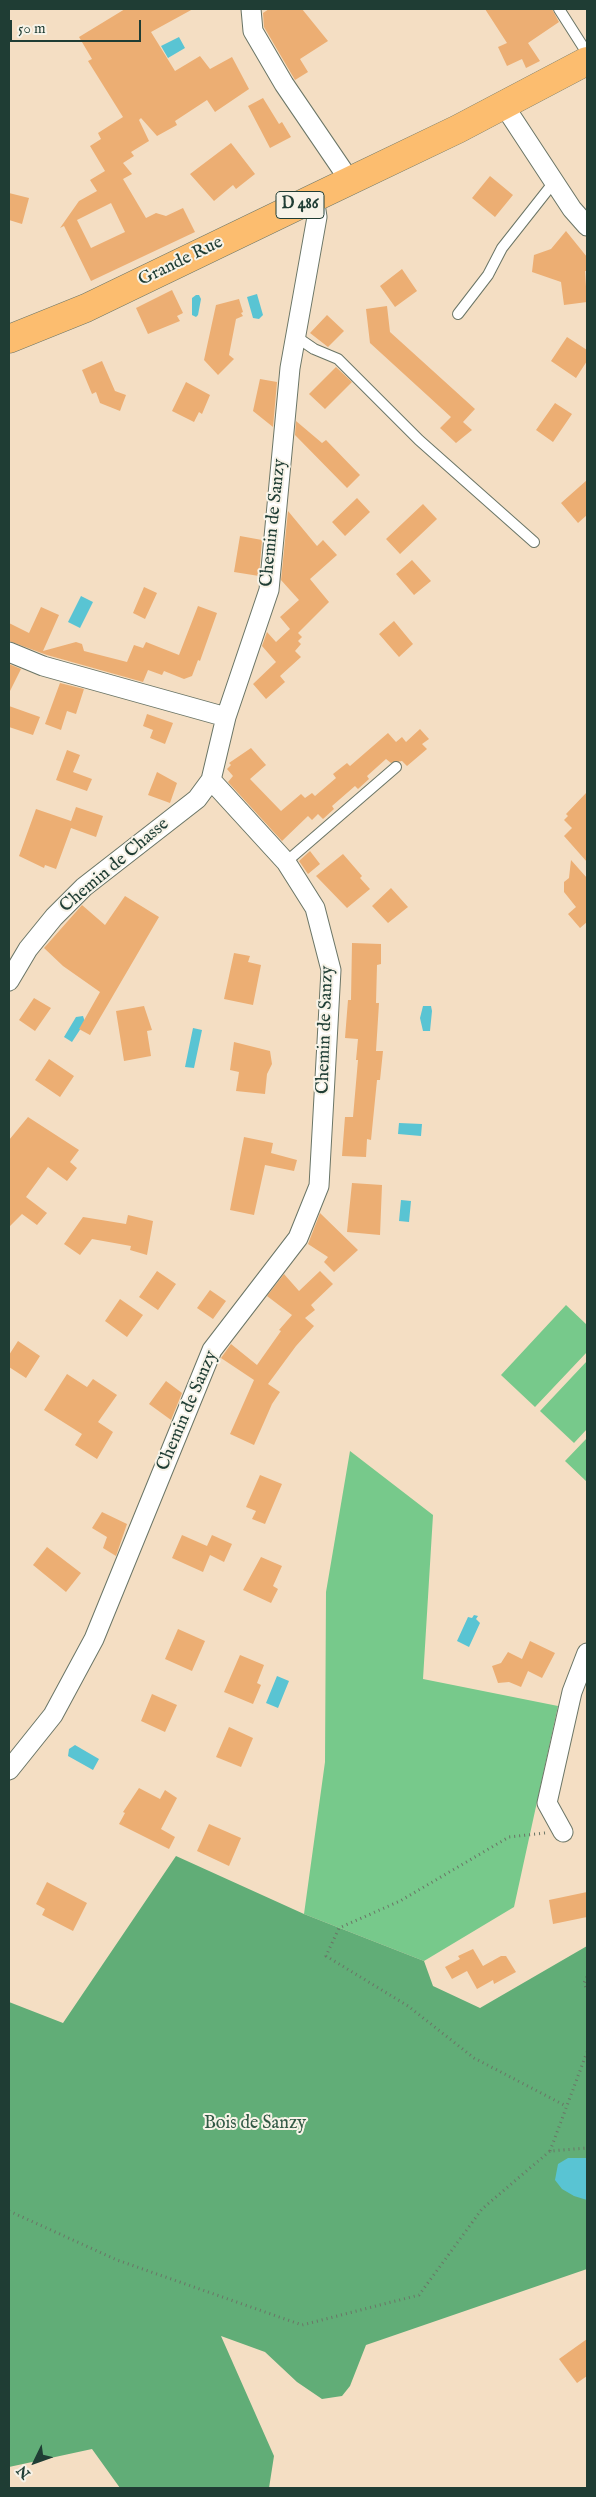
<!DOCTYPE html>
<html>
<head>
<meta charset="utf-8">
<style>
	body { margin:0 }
	#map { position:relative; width:596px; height:2497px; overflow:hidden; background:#f4dec3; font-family:"IM FELL English",serif }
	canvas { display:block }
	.frame { position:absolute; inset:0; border:10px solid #1f3d34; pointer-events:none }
	.north { position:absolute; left:10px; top:2437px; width:50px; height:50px; -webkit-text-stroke:4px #f7f3e8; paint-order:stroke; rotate:228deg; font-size:14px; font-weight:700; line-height:20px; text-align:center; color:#1f3d34 }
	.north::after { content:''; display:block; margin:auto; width:18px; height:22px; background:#1f3d34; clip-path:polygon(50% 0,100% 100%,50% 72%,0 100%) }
	.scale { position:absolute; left:10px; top:20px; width:131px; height:22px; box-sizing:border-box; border:2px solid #1f3d34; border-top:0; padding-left:6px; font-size:15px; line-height:18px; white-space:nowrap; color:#1f3d34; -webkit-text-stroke:4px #f7f3e8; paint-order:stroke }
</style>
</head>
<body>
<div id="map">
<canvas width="596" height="2497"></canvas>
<div class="frame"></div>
<div class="north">N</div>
<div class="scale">50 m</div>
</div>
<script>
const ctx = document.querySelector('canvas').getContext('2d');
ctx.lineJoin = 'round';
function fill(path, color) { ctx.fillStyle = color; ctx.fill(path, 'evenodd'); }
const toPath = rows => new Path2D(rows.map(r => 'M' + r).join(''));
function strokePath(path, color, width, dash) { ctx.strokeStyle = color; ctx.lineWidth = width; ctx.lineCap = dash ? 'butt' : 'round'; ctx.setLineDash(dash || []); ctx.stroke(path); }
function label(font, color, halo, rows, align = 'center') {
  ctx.font = font + ' "IM FELL English",serif'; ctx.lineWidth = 4; ctx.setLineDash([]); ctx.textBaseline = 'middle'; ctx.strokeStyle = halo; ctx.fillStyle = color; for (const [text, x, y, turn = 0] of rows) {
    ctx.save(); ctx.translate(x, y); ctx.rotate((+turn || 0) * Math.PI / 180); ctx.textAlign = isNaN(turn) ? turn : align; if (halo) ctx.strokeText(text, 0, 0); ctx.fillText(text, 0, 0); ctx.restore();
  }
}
const green = toPath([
	[566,1305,587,1325,587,1352,535,1407,501,1375],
	[587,1361,587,1429,574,1443,540,1411],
	[587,1438,587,1482,565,1461],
	[350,1451,433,1515,423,1679,558,1706,514,1907,424,1961,304,1914,325,1762,326,1592]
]);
const forest = toPath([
	[176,1856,304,1914,424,1961,433,1986,480,2008,587,1946,587,2269,366,2345,350,2386,342,2396,322,2399,297,2382,265,2352,221,2336,274,2456,269,2488,120,2488,92,2449,9,2467,9,2002,63,2023]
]);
const water = toPath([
	[179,37,185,48,168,58,161,46],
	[257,294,263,315,259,319,253,318,247,297],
	[196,295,199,295,201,299,198,315,196,317,192,315,192,298],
	[81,596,93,602,80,628,68,622],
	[423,1006,431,1006,432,1011,430,1031,423,1031,420,1018],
	[83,1016,85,1022,72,1042,64,1037,76,1017],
	[193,1028,202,1030,194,1068,185,1067],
	[399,1123,422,1124,421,1136,398,1134],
	[401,1200,411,1201,409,1222,399,1221],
	[474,1615,478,1616,476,1619,480,1623,469,1647,457,1641,468,1617,472,1618],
	[277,1676,289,1681,278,1708,266,1703],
	[75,1745,99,1759,93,1770,68,1756,69,1749],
	[568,2158,587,2158,587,2200,574,2196,562,2189,555,2180,558,2164]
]);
const building = toPath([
	[125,9,193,9,151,32,175,71,200,56,210,69,232,57,249,89,215,112,207,100,175,121,177,125,157,136,141,118,139,120,149,141,131,152,134,156,123,163,132,174,123,179,146,218,156,213,166,216,183,208,195,232,91,281,64,226,60,228,79,201,97,191,90,180,105,171,90,146,101,139,98,133,123,117,88,61,92,59,79,37],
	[111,203,125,232,91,248,77,220],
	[269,9,302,9,328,41,300,59,308,72,295,80,264,27,263,13],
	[485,9,552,9,559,22,528,43,540,61,526,68,522,59,507,66,498,47,507,43],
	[263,98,279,124,282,122,291,137,270,148,248,106],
	[231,143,255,174,236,189,233,185,214,201,190,174],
	[490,176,513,195,495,217,472,198],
	[9,193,29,198,22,224,9,220],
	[566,231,587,257,587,271,585,271,587,302,564,305,561,282,532,272,534,255,551,249],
	[402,269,417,291,395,307,380,286],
	[172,290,183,313,177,316,180,321,148,334,136,308],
	[239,299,243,312,241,313,243,316,236,319,229,355,234,359,218,375,204,360,216,305],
	[387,306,390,332,475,409,463,422,472,430,456,443,440,428,451,417,370,343,366,309],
	[327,315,344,331,328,347,310,333],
	[567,337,587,350,587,361,576,378,551,361],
	[102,361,115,391,126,395,120,411,100,403,96,392,92,394,82,370],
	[336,367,352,382,325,409,309,394],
	[260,379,277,382,273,427,253,411],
	[186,382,210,395,202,414,199,412,194,422,172,411],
	[555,403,572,414,553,442,536,430],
	[296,421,322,443,326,440,360,475,347,488,295,435],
	[587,480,587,515,578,523,561,503],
	[357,498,370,512,345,536,332,522],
	[423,504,437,519,400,554,386,539],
	[288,511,317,546,323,540,337,555,310,579,329,602,298,633,302,637,298,641,301,644,295,651,301,657,280,676,285,682,266,699,253,684,276,662,262,646,267,632,276,642,290,629,280,617,299,600,281,580],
	[240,536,262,540,259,576,234,572],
	[412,560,431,581,414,595,396,574],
	[144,587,157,593,145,619,133,613],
	[198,606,217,613,200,661,198,660,192,676,184,679,164,671,162,675,148,670,143,682,47,655,9,641,9,623,29,633,41,607,59,615,43,651,76,642,82,644,84,651,127,662,134,645,143,648,146,642,179,655],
	[394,621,413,644,399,657,379,634],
	[9,664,21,669,9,693],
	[60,683,84,689,76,714,67,711,61,730,45,724],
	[9,706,40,717,33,735,9,727],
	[147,714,173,723,165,744,150,738,153,730,143,726],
	[420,729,429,739,422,744,427,749,407,766,402,761,391,763,386,759,367,776,369,779,358,789,355,786,332,806,334,809,323,819,318,814,312,820,308,816,282,841,228,782,233,776,227,769,231,765,229,763,251,748,266,765,250,779,281,811,301,794,305,798,312,793,315,796,336,778,333,774,347,763,350,766,388,733,396,742,402,737,406,742],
	[67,750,80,755,73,772,92,779,87,791,56,780],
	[157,772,177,783,170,803,148,795],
	[587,792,587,862,564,836,572,828,564,820,568,816,566,814],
	[76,807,103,816,96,837,71,828,56,869,45,865,44,868,19,856,36,809,71,821],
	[310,851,320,864,308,874,299,861],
	[343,854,362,876,360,878,370,889,347,908,316,876],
	[571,860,587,878,587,922,580,928,568,914,576,907,564,892,564,882,569,878],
	[391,888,408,907,388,923,372,906],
	[125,896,159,917,90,1035,79,1029,100,992,63,966,44,948,82,905,105,925],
	[352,943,381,944,381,964,377,965,376,1003,379,1003,376,1051,383,1051,380,1080,377,1080,371,1140,367,1139,366,1157,342,1156,345,1117,353,1117,358,1060,356,1060,358,1039,345,1038,348,1000,351,1000],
	[234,953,250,956,248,962,261,965,253,1005,224,999],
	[34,998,51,1008,35,1031,19,1020],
	[144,1006,152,1030,147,1031,151,1056,124,1061,116,1011],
	[234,1042,270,1051,272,1064,267,1074,265,1094,236,1091,239,1072,230,1070],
	[49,1059,74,1076,60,1097,35,1080],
	[28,1117,79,1150,70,1162,77,1168,67,1181,48,1167,26,1197,47,1213,37,1225,22,1214,9,1227,9,1140],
	[244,1137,273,1143,271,1153,297,1160,294,1171,265,1165,254,1215,230,1210],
	[352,1183,382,1185,380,1235,347,1232],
	[320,1213,358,1250,334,1272,324,1262,328,1257,308,1244],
	[128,1215,153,1221,147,1255,130,1250,131,1246,92,1239,80,1255,64,1244,83,1217,126,1224],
	[157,1271,176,1284,158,1310,139,1297],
	[320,1271,333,1284,311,1305,315,1310,305,1318,314,1326,296,1346,268,1384,280,1392,272,1404,254,1445,230,1434,254,1380,221,1358,231,1344,257,1365,281,1331,279,1330,292,1315,267,1296,284,1274,299,1291],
	[210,1290,226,1301,213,1319,197,1308],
	[120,1299,143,1315,127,1337,105,1321],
	[18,1341,40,1356,26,1378,9,1367,9,1355],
	[67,1374,87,1387,93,1379,117,1395,98,1422,113,1432,97,1459,75,1445,82,1434,44,1410],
	[166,1381,182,1393,171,1420,149,1404],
	[260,1475,282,1484,265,1524,252,1519,256,1511,246,1507],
	[102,1512,127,1524,116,1556,103,1548,107,1537,92,1528],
	[182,1535,207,1546,212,1535,232,1544,224,1562,210,1555,203,1572,172,1558],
	[47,1547,81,1573,66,1592,33,1565],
	[261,1557,282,1566,273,1586,278,1589,271,1603,243,1590],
	[178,1629,205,1641,192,1671,165,1659],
	[530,1641,555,1653,542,1678,528,1671,521,1687,509,1682,498,1683,492,1666,501,1663,508,1652,522,1659],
	[240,1655,264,1665,257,1683,261,1685,253,1704,224,1692],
	[152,1694,177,1705,165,1732,141,1721],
	[229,1727,253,1738,241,1767,216,1757],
	[139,1788,160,1799,165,1790,177,1798,161,1829,175,1837,169,1849,119,1824,125,1813,123,1812],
	[209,1824,241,1838,229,1866,197,1851],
	[47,1882,87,1903,73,1931,42,1915,45,1909,36,1904],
	[587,1892,587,1917,553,1924,549,1900],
	[473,1949,483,1966,501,1956,506,1956,516,1972,494,1984,493,1980,477,1989,467,1971,452,1979,445,1967,460,1959,458,1956],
	[587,2339,587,2376,577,2383,559,2359]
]);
const path = toPath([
	[545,1833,509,1837,400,1901,339,1928,326,1956,408,2006,474,2058,566,2106],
	[587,1977,584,1983,587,1990],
	[550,2151,587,2052],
	[9,2211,117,2260,302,2325,419,2295,482,2209,550,2151,587,2148]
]);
const lane = toPath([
	[559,9,587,53],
	[458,314,488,275,502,248,554,182],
	[295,336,314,349,338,359,419,440,534,542],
	[286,862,396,767]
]);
const street = toPath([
	[251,9,253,31,284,84,350,181],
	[503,104,572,209,587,226],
	[9,652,43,666,226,717],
	[9,981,28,949,54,917,84,887,197,799,211,780],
	[9,1770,53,1715,94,1639,212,1350,298,1238,319,1186,331,970,315,908,286,862,211,780,226,717,269,590,290,368,317,217,314,198],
	[563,1832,547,1803,572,1692,587,1653]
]);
const primary = toPath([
	[9,339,86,308,314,198,458,129,587,61]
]);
const shields = [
	[300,205,48]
];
const shieldNames = [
	["D 486",300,205]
];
const streetNames = [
	["Grande Rue",181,262,-26],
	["Chemin de Sanzy",274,523,-84],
	["Chemin de Chasse",115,866,-40],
	["Chemin de Sanzy",326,1030,-88],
	["Chemin de Sanzy",188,1411,-67]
];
const parkNames = [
	["Bois de Sanzy",255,2124]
];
fill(green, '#77c98b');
fill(forest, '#61ad77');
fill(water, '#59c4d3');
fill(building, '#ecae73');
strokePath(lane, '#6a7566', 12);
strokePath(street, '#6a7566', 21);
strokePath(primary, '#6a7566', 29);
strokePath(path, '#6a7566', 3, [1, 4]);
strokePath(lane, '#fff', 10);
strokePath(street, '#fff', 19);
strokePath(primary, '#fcbd6f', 28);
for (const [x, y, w] of shields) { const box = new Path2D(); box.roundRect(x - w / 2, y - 13.5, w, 27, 4); ctx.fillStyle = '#f7f3e8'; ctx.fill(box); strokePath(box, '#1f3d34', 1); }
label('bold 16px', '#1f3d34', null, shieldNames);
label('18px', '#1f3d34', '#f7f3e8', streetNames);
label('18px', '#315945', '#f7f3e8', parkNames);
</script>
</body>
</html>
